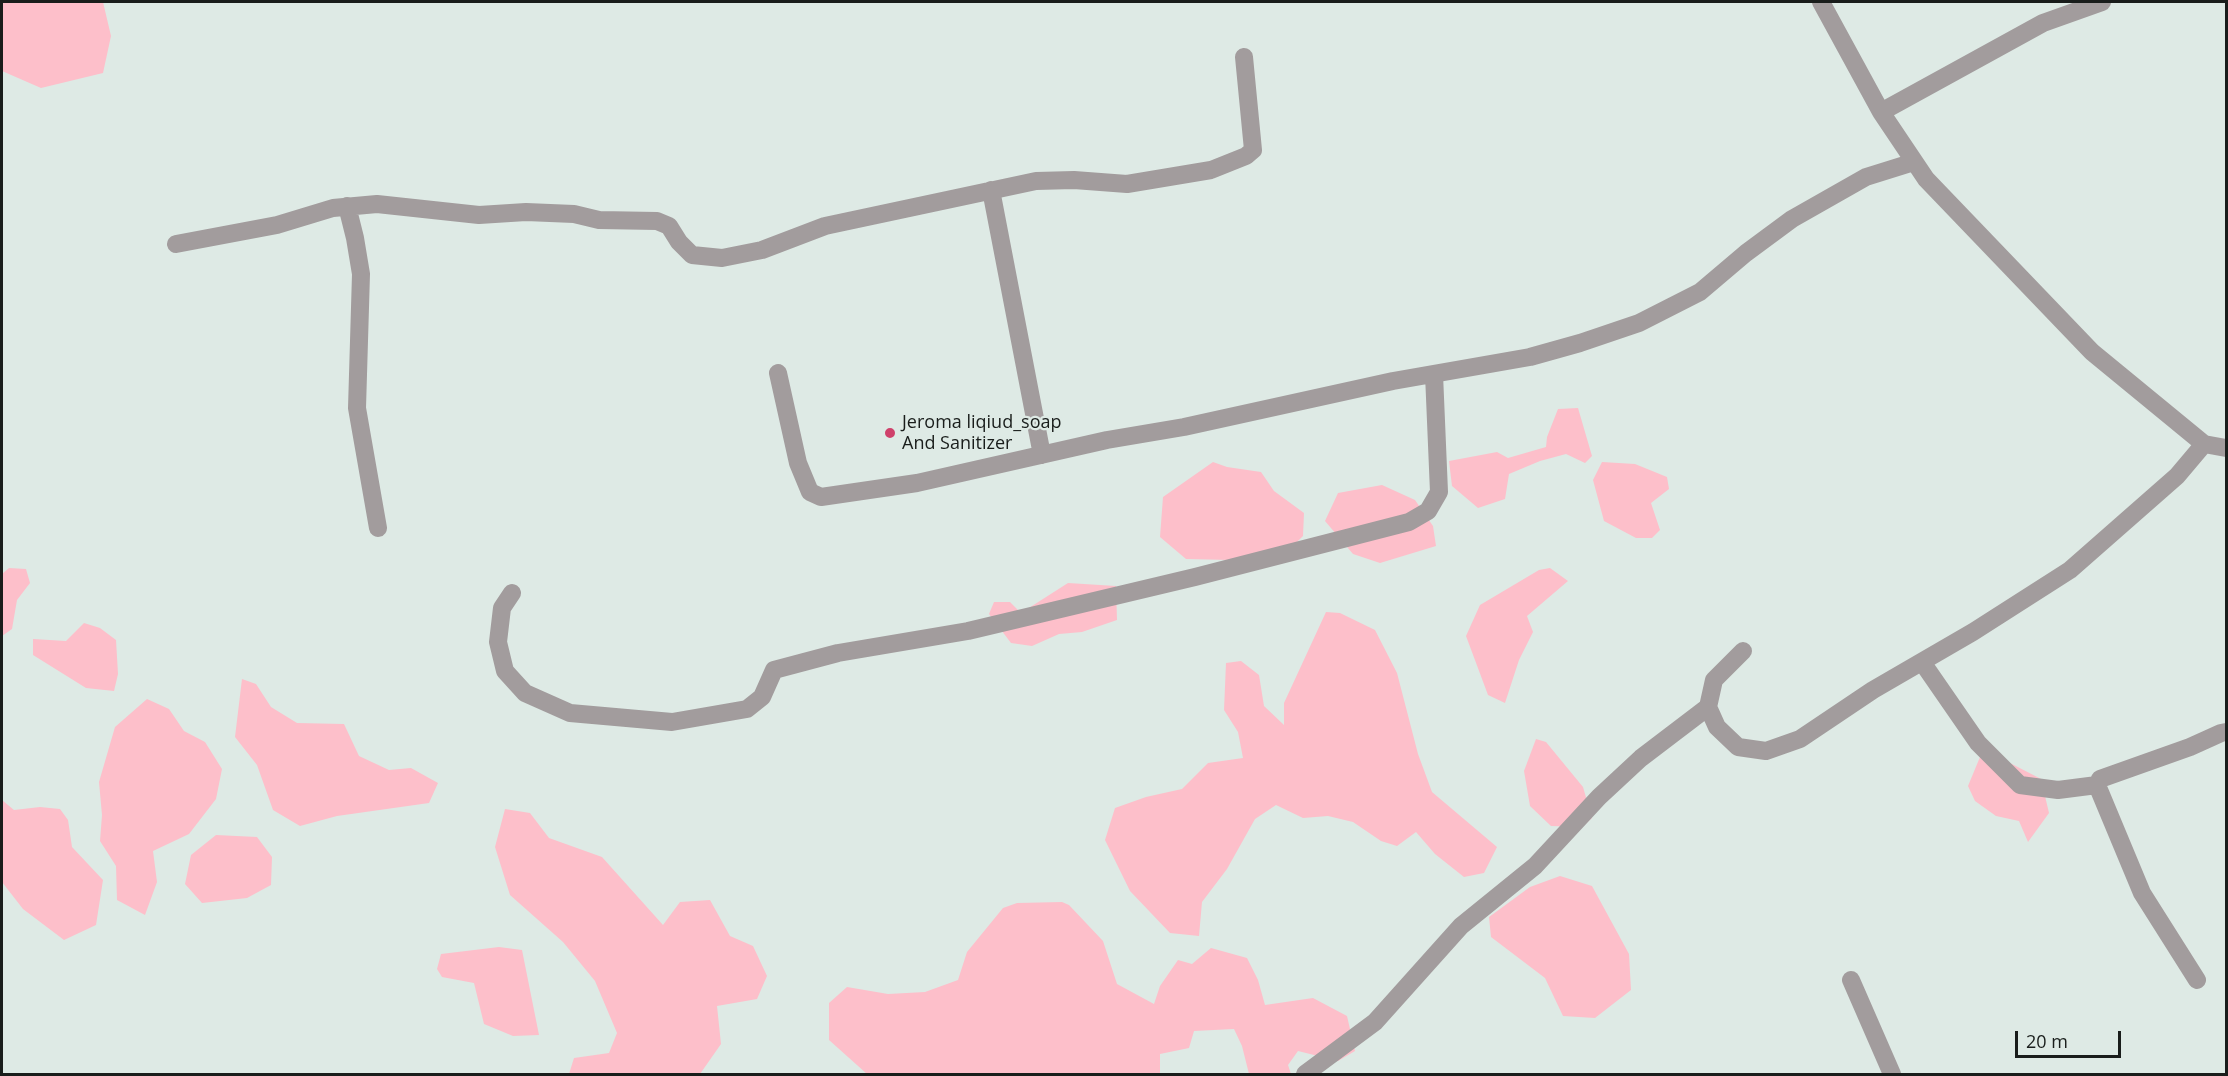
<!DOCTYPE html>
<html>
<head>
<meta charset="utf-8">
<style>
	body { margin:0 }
	#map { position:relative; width:2228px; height:1076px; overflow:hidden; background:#deeae5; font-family:"Open Sans",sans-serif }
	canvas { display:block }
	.frame { position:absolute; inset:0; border:3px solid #191d1b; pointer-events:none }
	.scale { position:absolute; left:2015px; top:1031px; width:106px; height:27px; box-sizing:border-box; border:3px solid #191d1b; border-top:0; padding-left:8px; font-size:18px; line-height:21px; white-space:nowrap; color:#191d1b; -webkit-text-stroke:4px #deeae5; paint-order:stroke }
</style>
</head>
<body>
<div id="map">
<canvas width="2228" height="1076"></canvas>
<div class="frame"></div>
<div class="scale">20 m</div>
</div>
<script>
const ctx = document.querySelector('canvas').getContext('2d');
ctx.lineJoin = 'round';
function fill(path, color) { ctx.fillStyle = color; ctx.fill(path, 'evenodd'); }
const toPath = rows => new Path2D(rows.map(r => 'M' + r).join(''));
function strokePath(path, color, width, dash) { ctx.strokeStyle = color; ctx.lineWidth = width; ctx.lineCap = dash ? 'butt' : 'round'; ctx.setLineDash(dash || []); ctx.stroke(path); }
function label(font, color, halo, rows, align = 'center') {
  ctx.font = font + ' "Open Sans",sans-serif'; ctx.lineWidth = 4.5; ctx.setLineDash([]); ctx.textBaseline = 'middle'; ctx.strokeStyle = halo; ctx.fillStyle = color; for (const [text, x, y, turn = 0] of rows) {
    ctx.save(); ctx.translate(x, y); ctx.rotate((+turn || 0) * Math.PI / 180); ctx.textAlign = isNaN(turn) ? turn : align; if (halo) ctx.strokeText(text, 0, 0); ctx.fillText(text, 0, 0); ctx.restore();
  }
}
const green = toPath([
	[2,2,103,2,111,36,103,73,41,88,2,71],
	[1578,408,1592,456,1585,463,1566,454,1540,461,1509,474,1505,499,1478,508,1452,486,1449,461,1497,452,1508,458,1546,447,1547,437,1558,409],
	[1213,462,1227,467,1261,472,1274,491,1304,513,1303,536,1278,561,1186,559,1160,537,1163,497],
	[1602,462,1635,464,1667,477,1669,489,1651,503,1660,530,1652,538,1636,538,1604,521,1593,480],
	[1382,485,1415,500,1433,526,1436,546,1380,563,1353,554,1325,521,1338,493],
	[9,568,26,569,30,583,17,600,12,629,2,636,2,574],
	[1550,568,1568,581,1527,616,1533,632,1519,660,1505,703,1488,695,1466,636,1480,605,1539,570],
	[1068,583,1116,586,1117,620,1082,632,1059,634,1032,646,1011,643,989,614,994,602,1010,602,1021,613],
	[1326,612,1340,613,1375,630,1397,673,1418,754,1432,792,1497,847,1484,873,1464,877,1435,854,1416,832,1397,846,1381,841,1353,822,1328,816,1303,818,1276,805,1255,819,1227,869,1202,902,1199,936,1170,933,1130,891,1105,840,1115,808,1146,797,1182,789,1208,763,1243,758,1238,732,1224,710,1226,663,1241,661,1259,675,1264,706,1284,725,1284,703],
	[84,623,100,628,116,640,118,674,114,691,86,688,33,655,33,639,66,641],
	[242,679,256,684,271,707,297,723,344,724,359,756,389,770,411,768,438,783,429,803,337,816,300,826,273,810,257,765,235,737],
	[147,699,169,709,184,731,205,742,222,769,216,799,189,834,153,851,157,882,145,915,117,900,116,866,100,841,102,815,99,782,115,727],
	[1536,739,1546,742,1583,787,1592,818,1582,827,1551,826,1530,806,1524,771],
	[1980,757,2010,763,2041,779,2049,813,2028,842,2019,821,1996,816,1975,801,1968,786],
	[2,800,14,810,40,807,60,809,68,820,72,847,103,880,96,925,64,940,23,909,2,882],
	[505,809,530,813,549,838,602,857,663,925,680,902,710,900,730,936,753,946,767,976,757,999,717,1006,721,1044,700,1074,569,1074,574,1058,609,1053,617,1033,595,981,563,942,510,895,495,847],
	[216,835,257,837,272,857,271,885,247,898,202,903,185,884,191,855],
	[1560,876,1592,886,1629,954,1631,990,1595,1018,1563,1016,1545,978,1491,937,1489,917,1530,887],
	[1062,902,1069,905,1103,941,1117,984,1154,1004,1160,986,1178,960,1192,964,1211,948,1247,958,1258,980,1265,1005,1313,998,1347,1016,1355,1051,1338,1061,1298,1051,1288,1065,1291,1074,1249,1074,1242,1046,1234,1029,1194,1031,1189,1048,1160,1054,1160,1074,867,1074,829,1040,829,1003,847,987,888,994,925,992,958,980,967,952,1003,908,1017,903],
	[499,947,522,950,539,1035,513,1036,484,1024,474,983,442,977,437,969,441,954]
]);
const minor = toPath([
	[1821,2,1881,112,1926,179,2092,352,2204,444,2226,448],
	[1881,112,2043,23,2102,2],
	[991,190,1042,455],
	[347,206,355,238,361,274,357,408,378,528],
	[176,244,277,225,333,208,377,204,479,215,526,212,574,214,599,220,657,221,669,226,679,242,692,255,722,258,762,250,825,226,1036,181,1074,180,1127,184,1211,170,1246,156,1253,150,1244,57],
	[778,373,798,463,810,492,821,497,917,483,1107,440,1184,427,1393,381,1530,357,1580,343,1639,323,1700,292,1746,253,1792,219,1866,177,1914,162],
	[512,593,502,608,498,642,505,671,525,693,570,713,672,722,747,709,762,697,774,670,838,653,968,631,1195,577,1409,522,1428,511,1439,492,1434,374],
	[1743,651,1714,680,1708,707,1717,727,1738,747,1766,751,1800,739,1873,690,1973,632,2070,570,2177,476,2204,444],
	[1922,662,1978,743,2020,785,2058,790,2097,785],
	[1851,980,1892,1074],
	[2197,980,2142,893,2097,785,2100,779,2190,747,2221,733,2226,732],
	[1305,1074,1375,1022,1461,926,1535,866,1599,797,1641,758,1708,707]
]);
const markers = [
	[890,433,6,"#cf416b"]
];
const poiNames = [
	["Jeroma liqiud_soap",902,423],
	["And Sanitizer",902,444]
];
fill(green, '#fdbfca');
strokePath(minor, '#a29c9d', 18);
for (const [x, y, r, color] of markers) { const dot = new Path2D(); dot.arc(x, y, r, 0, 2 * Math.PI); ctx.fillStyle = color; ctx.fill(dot); strokePath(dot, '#deeae5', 2); }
label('18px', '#191d1b', '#deeae5', poiNames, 'left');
</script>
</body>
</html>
